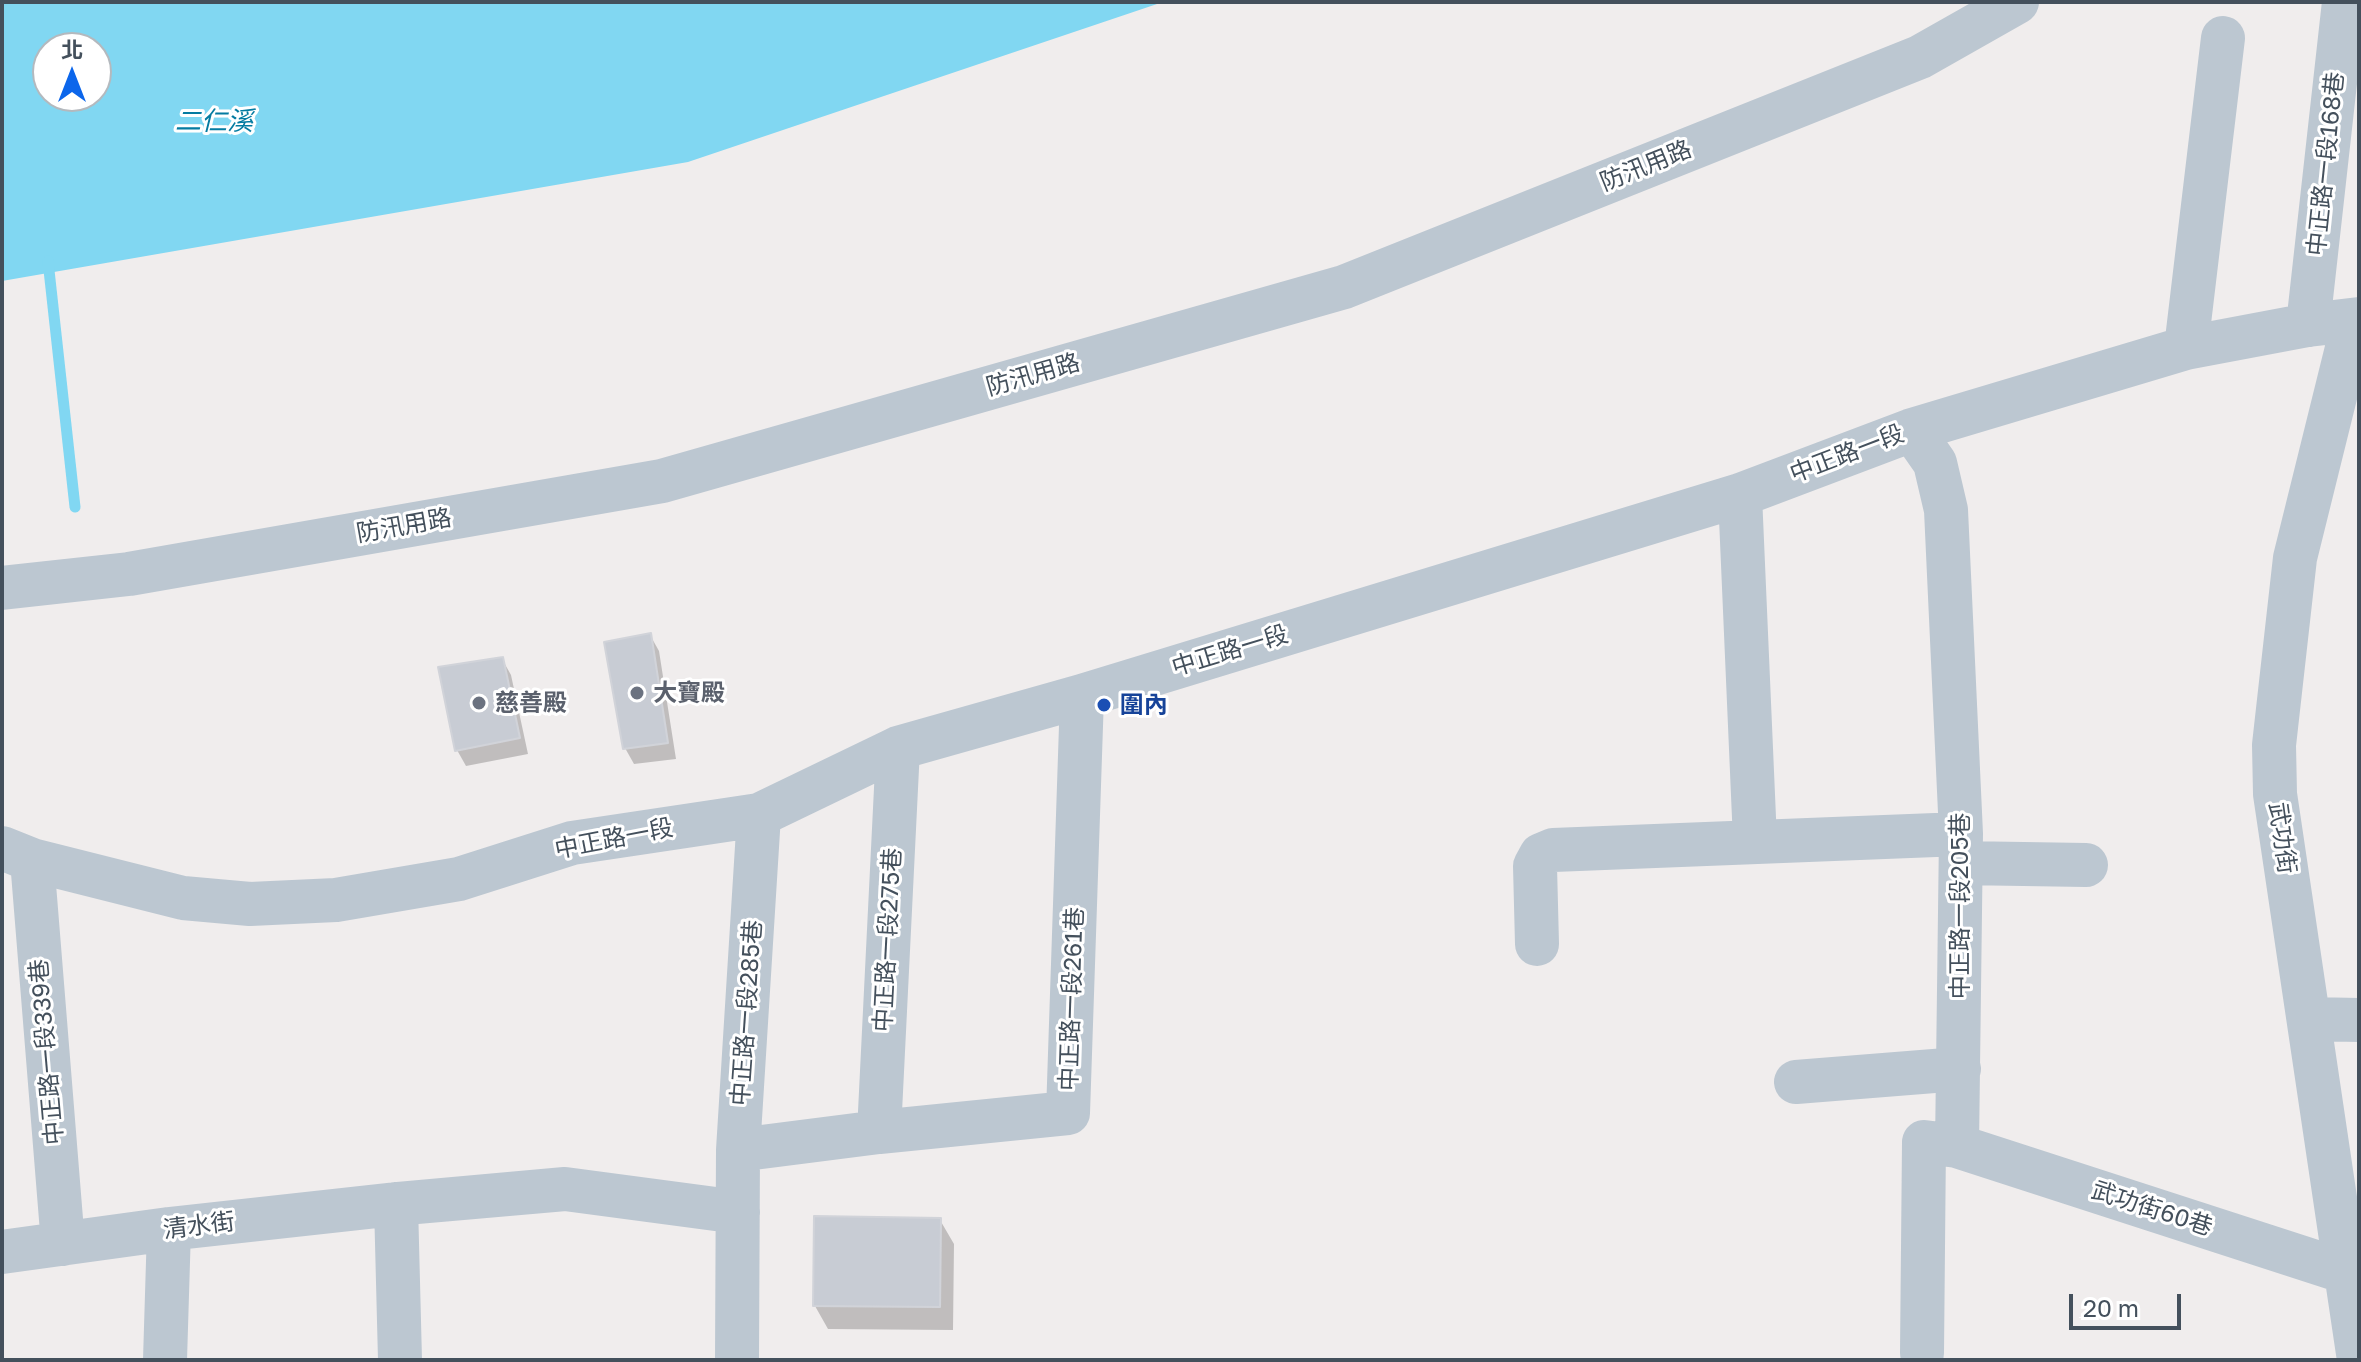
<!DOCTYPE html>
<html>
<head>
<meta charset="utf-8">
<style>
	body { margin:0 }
	#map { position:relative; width:2361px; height:1362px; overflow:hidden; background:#f0eded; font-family:"Golos Text","Noto Sans TC",sans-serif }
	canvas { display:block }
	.frame { position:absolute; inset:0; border:4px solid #44505c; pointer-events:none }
	.north { position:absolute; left:32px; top:32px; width:80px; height:80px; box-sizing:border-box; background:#fff; border:2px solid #b4b9be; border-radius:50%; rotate:0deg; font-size:22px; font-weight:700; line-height:32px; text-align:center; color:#44505c }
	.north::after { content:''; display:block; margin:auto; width:28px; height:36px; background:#0c66eb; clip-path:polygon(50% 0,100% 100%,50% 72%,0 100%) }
	.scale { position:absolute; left:2069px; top:1294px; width:112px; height:36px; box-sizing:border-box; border:4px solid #44505c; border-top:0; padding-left:10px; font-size:24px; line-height:28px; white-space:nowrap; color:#44505c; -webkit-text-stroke:6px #fff; paint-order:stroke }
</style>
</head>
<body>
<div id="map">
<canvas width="2361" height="1362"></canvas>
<div class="frame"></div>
<div class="north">北</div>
<div class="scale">20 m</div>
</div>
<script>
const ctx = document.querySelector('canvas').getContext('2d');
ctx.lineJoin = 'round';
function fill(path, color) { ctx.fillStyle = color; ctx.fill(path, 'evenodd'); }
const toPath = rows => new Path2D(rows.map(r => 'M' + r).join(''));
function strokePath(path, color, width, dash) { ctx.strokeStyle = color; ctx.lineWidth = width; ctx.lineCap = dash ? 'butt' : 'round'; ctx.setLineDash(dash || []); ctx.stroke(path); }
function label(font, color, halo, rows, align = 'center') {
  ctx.font = font + ' "Golos Text","Noto Sans TC",sans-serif'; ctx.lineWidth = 6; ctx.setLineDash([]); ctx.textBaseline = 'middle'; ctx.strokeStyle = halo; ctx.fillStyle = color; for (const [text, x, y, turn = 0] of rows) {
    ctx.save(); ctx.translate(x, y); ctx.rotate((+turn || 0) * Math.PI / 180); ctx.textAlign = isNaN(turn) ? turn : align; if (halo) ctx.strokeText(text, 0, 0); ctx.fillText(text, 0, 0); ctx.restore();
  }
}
const water = toPath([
	[2,2,1163,2,688,162,2,281],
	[48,48,96,48,96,96,48,96]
]);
const shadow = toPath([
	[650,635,659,651,676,759,634,764,625,748],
	[502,659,511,675,528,754,466,766,457,750],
	[940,1220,954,1244,953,1330,828,1329,815,1306]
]);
const stream = toPath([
	[48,261,75,507]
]);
const building = toPath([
	[651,633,668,743,623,749,604,642,651,633],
	[503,657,520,738,455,751,438,667,503,657],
	[814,1216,941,1218,940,1307,813,1306,814,1216]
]);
const minor = toPath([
	[2354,320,2295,558,2274,745,2275,794,2359,1360],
	[2308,325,2344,2],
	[2186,348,2223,38],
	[1912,430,1935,463,1946,510,1961,834,1957,1146,1924,1142,1922,1353],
	[1740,495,1755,841],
	[2,588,129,574,662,481,1344,287,1920,57,2017,2],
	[2,848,32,860,183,898,250,904,336,900,459,879,572,843,759,815,898,748,1082,696,1740,495,1912,430,2186,348,2308,325,2359,319],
	[32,860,63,1244],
	[1961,863,2086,865],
	[1537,944,1535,866,1541,855,1553,850,1961,834],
	[2309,1019,2359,1020],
	[1796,1082,1959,1069],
	[879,1132,898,748],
	[1957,1146,2346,1272],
	[738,1150,879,1132,1068,1113,1082,696],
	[396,1204,400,1360],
	[2,1252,169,1229,396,1204,565,1189,738,1212],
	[165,1360,169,1229],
	[737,1360,738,1150,759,815]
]);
const markers = [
	[637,693,8,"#6b7280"],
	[479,703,8,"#6b7280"],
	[1104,705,8,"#1a4fb4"]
];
const streetNames = [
	["中正路一段168巷",2326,164,-84],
	["防汛用路",1646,166,-22],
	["防汛用路",1033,375,-16],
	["中正路一段",1847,454,-21],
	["防汛用路",404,526,-10],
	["中正路一段",1230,651,-17],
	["武功街",2282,838,82],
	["中正路一段",614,839,-11],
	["中正路一段205巷",1960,906,-90],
	["中正路一段275巷",888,940,-87],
	["中正路一段261巷",1072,999,-88],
	["中正路一段285巷",747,1013,-86],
	["中正路一段339巷",47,1052,-95],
	["武功街60巷",2152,1209,18],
	["清水街",199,1226,-7]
];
const worshipNames = [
	["大寶殿",653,693],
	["慈善殿",495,703]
];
const transitNames = [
	["圍內",1120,705]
];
const waterNames = [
	["二仁溪",214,122]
];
fill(water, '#81d7f2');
fill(shadow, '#0003');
strokePath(stream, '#81d7f2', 11);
fill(building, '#c8ccd4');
strokePath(building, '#d1d3d9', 2);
strokePath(minor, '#bcc7d1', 44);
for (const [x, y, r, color] of markers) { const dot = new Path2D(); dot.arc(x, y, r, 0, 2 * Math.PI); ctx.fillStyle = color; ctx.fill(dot); strokePath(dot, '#fff', 3); }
label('24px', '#44505c', '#fff', streetNames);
label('bold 24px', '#5b616d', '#fff', worshipNames, 'left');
label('bold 24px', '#164399', '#fff', transitNames, 'left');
label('italic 26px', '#047ba1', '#fff', waterNames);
</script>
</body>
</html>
